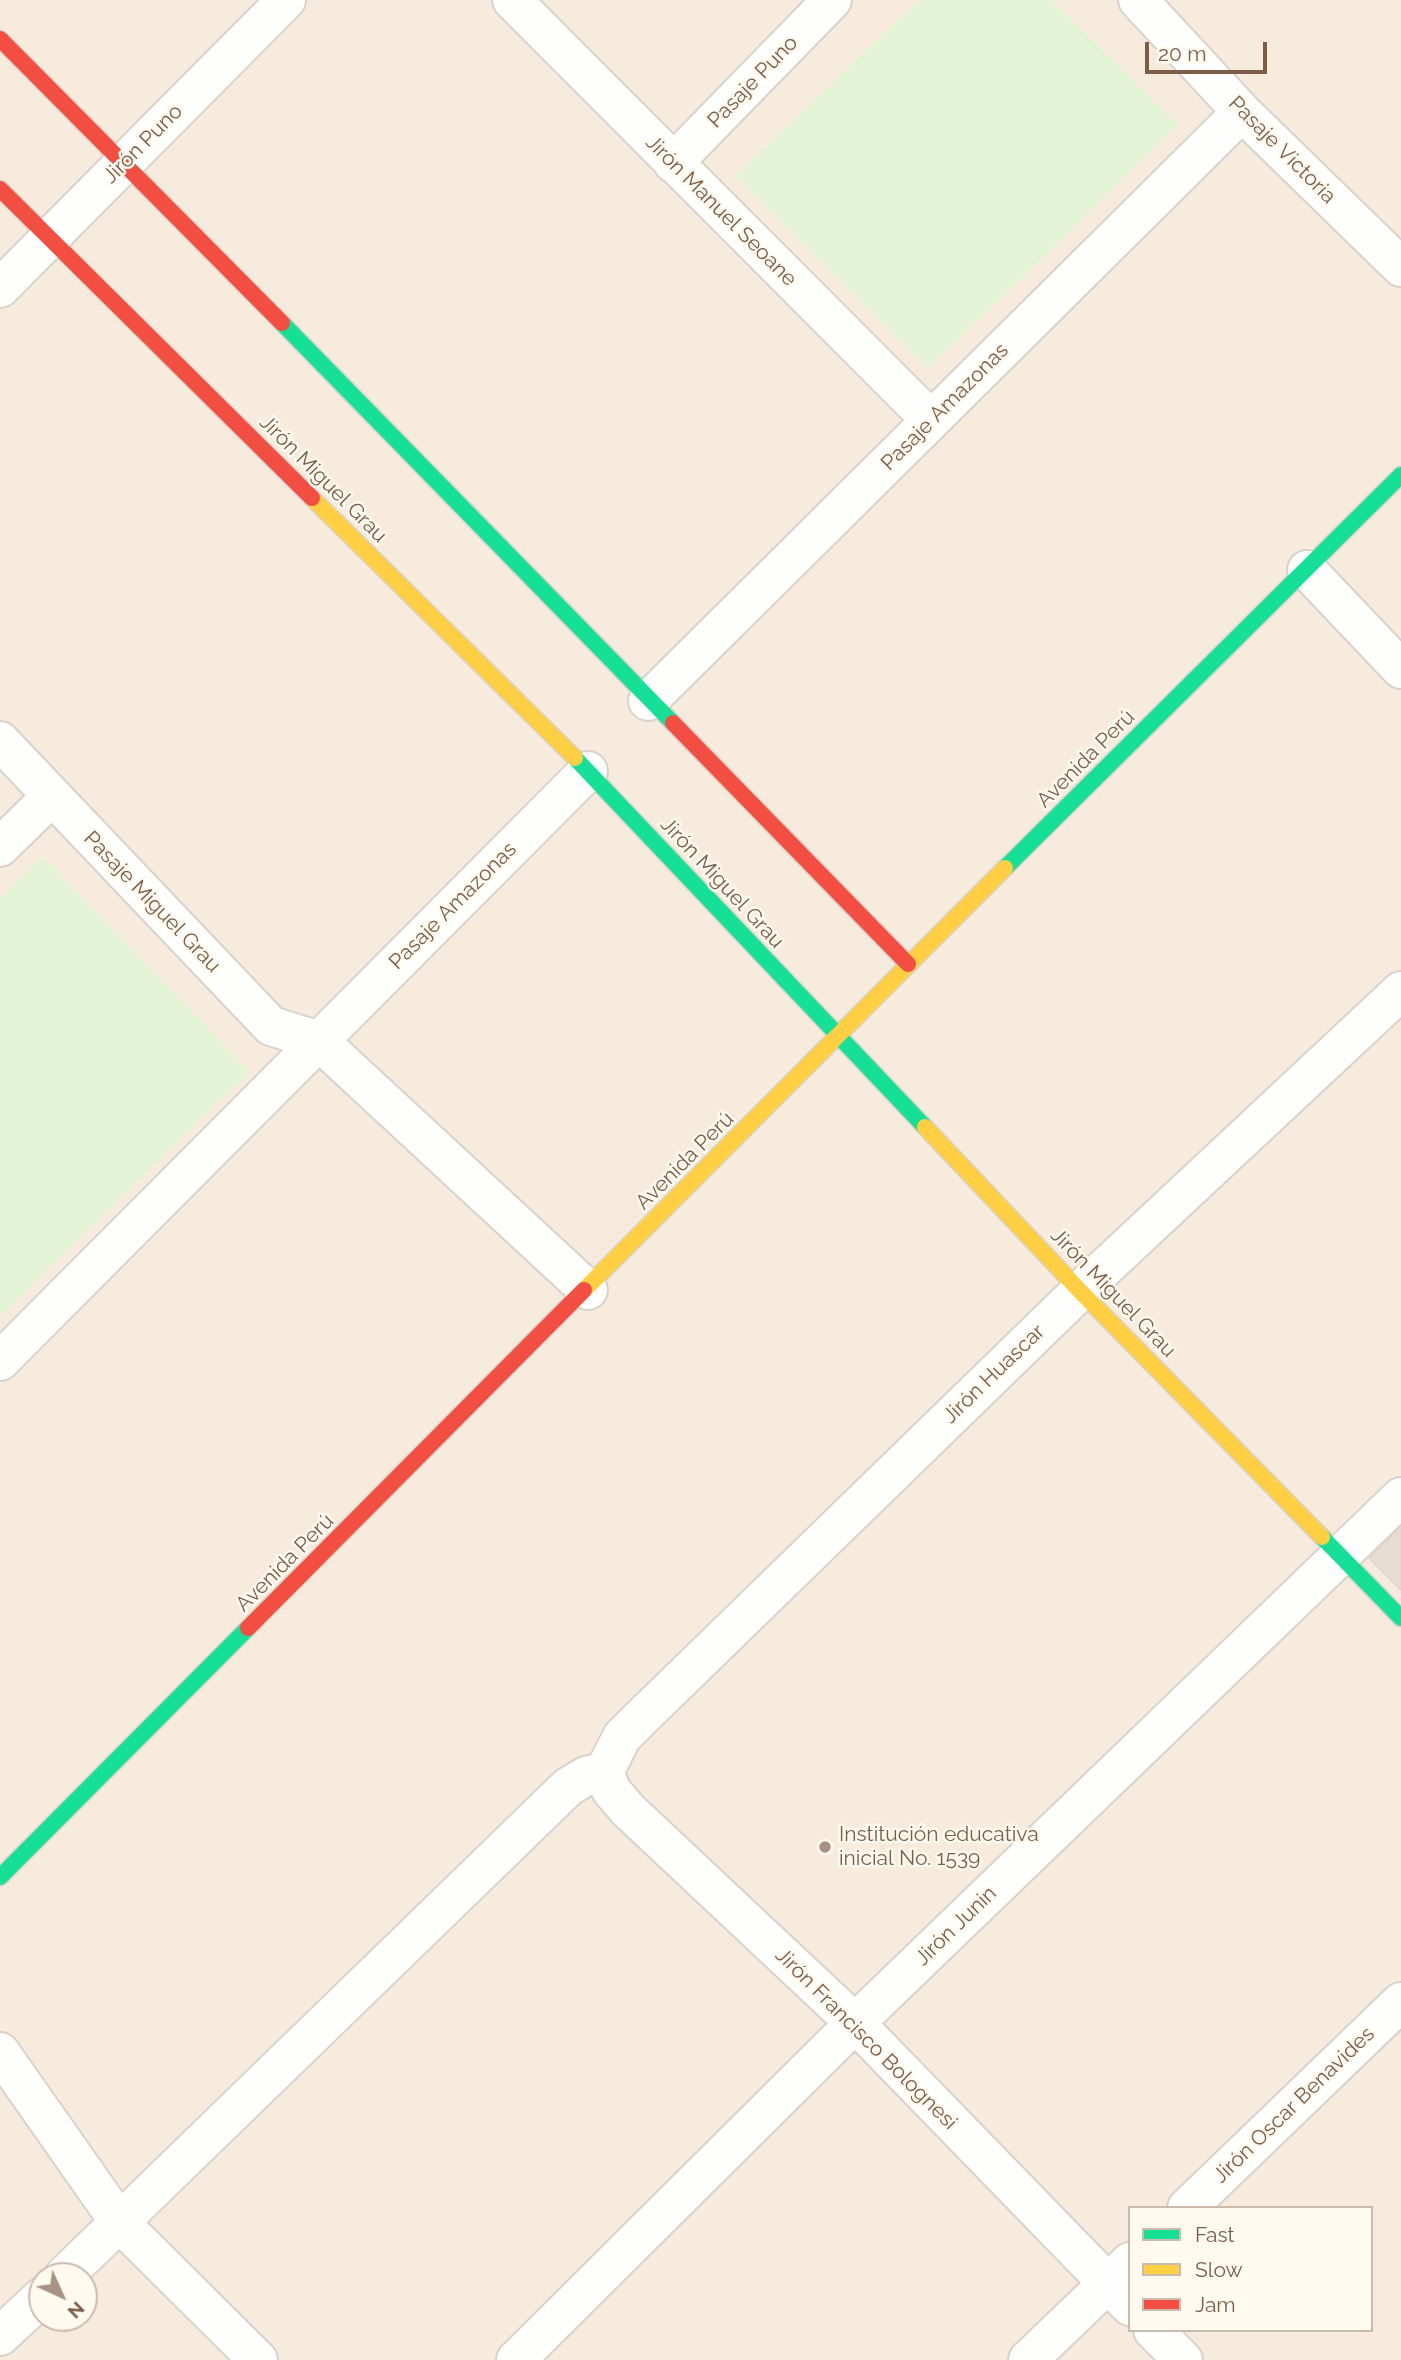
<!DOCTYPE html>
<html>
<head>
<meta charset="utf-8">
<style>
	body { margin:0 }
	#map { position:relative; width:1401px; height:2360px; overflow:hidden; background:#f9f5ed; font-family:Raleway,sans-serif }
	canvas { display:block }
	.legend { position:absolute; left:1128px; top:2206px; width:245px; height:126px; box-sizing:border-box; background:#fffaf0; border:2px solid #cbbbad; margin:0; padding:9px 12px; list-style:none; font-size:21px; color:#7c5d48 }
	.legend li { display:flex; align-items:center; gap:14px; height:35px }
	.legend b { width:35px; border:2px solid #cbbbad }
	.north { position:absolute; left:28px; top:2262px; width:70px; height:70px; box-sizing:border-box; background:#fffaf0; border:2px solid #cbbbad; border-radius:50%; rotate:135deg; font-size:19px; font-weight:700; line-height:28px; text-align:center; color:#7c5d48 }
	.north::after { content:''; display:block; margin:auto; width:24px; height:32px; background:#a89282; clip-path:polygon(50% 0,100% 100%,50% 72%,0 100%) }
	.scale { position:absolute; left:1145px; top:42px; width:122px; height:32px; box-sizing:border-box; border:4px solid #7c5d48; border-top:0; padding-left:9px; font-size:21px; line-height:24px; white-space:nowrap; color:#7c5d48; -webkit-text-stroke:5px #fffaf0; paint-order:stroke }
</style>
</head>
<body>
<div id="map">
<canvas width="1401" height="2360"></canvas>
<ul class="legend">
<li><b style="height:9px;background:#16e098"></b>Fast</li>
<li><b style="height:9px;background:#ffcf43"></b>Slow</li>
<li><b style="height:9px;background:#f24e42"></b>Jam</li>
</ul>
<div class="north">N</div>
<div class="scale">20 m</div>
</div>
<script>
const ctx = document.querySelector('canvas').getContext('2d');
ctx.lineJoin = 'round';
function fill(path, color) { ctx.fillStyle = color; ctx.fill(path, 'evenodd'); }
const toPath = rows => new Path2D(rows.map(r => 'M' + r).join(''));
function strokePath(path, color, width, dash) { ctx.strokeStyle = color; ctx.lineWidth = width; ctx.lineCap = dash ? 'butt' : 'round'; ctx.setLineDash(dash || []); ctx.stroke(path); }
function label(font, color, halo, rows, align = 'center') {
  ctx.font = font + ' Raleway,sans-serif'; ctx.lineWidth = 5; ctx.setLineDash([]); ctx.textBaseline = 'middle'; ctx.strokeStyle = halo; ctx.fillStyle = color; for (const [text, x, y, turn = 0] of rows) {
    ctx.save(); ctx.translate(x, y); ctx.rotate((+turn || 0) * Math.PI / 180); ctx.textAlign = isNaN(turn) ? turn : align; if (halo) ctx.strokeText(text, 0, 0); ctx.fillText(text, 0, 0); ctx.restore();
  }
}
const residential = toPath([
	[0,0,1401,0,1401,2360,0,2360],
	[1130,2208,1371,2208,1371,2330,1130,2330],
	[42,2276,84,2276,84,2318,42,2318]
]);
const green = toPath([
	[919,0,1051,0,1178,125,928,369,735,176],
	[43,856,250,1072,0,1316,0,898]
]);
const building = toPath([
	[1401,1527,1401,1590,1369,1558,1401,1527]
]);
const street = toPath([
	[512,0,931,420],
	[1138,0,1242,112,1401,267],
	[673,163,832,0],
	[0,288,286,0],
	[1307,570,1401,669],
	[648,701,1242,112],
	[0,741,271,1026,319,1041,588,1290],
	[0,847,52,796],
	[0,1361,588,771],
	[604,1772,622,1737,643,1716,1080,1291,1401,991],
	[604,1772,611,1790,628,1810,855,2023,1130,2306],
	[0,2052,120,2223,258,2360],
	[1187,2208,1401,2002],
	[64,2276,568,1787,586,1776,604,1772],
	[1153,2330,1183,2360],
	[0,2336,42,2297],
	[516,2360,855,2023,1401,1497],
	[1028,2360,1130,2262]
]);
const fast = toPath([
	[282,323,673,723],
	[575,758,925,1127],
	[1005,868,1401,475],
	[1322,1537,1401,1618],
	[0,1877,248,1628]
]);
const slow = toPath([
	[312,498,575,758],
	[925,1127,1080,1291,1322,1537],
	[584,1290,1005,868]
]);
const jam = toPath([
	[0,39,282,323],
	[0,189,312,498],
	[673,723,908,964],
	[248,1628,584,1290]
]);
const markers = [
	[825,1847,7,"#a89282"]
];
const streetNames = [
	["Pasaje Puno",753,82,-46],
	["Jirón Puno",143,144,-45],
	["Pasaje Victoria",1282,150,45],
	["Jirón Manuel Seoane",721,211,45],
	["Pasaje Amazonas",945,407,-45],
	["Jirón Miguel Grau",323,479,45],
	["Avenida Perú",1086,759,-45],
	["Jirón Miguel Grau",722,883,47],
	["Pasaje Miguel Grau",152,902,46],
	["Pasaje Amazonas",453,906,-45],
	["Avenida Perú",685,1161,-45],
	["Jirón Miguel Grau",1113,1293,46],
	["Jirón Huascar",994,1374,-44],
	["Avenida Perú",285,1563,-45],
	["Jirón Junin",956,1926,-44],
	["Jirón Francisco Bolognesi",866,2039,45],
	["Jirón Oscar Benavides",1294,2105,-44]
];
const poiNames = [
	["Institución educativa",839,1835],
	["inicial No. 1539",839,1859]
];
fill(residential, '#f6ebdd');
fill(green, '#e4f2d6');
fill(building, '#e6ddd3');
strokePath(building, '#e4d8ce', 2);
strokePath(street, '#d9d2cb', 42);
strokePath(fast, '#d9d2c9', 19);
strokePath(slow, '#d9d2c9', 19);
strokePath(jam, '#d9d2c9', 19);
strokePath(street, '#fefefc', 38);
strokePath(fast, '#16e098', 16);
strokePath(slow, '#ffcf43', 16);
strokePath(jam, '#f24e42', 16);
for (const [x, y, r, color] of markers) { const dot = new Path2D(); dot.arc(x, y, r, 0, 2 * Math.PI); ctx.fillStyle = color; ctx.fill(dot); strokePath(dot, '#fffaf0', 2.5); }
label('21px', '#7c5d48', '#fffaf0', streetNames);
label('21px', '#7c5d48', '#fffaf0', poiNames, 'left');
</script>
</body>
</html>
